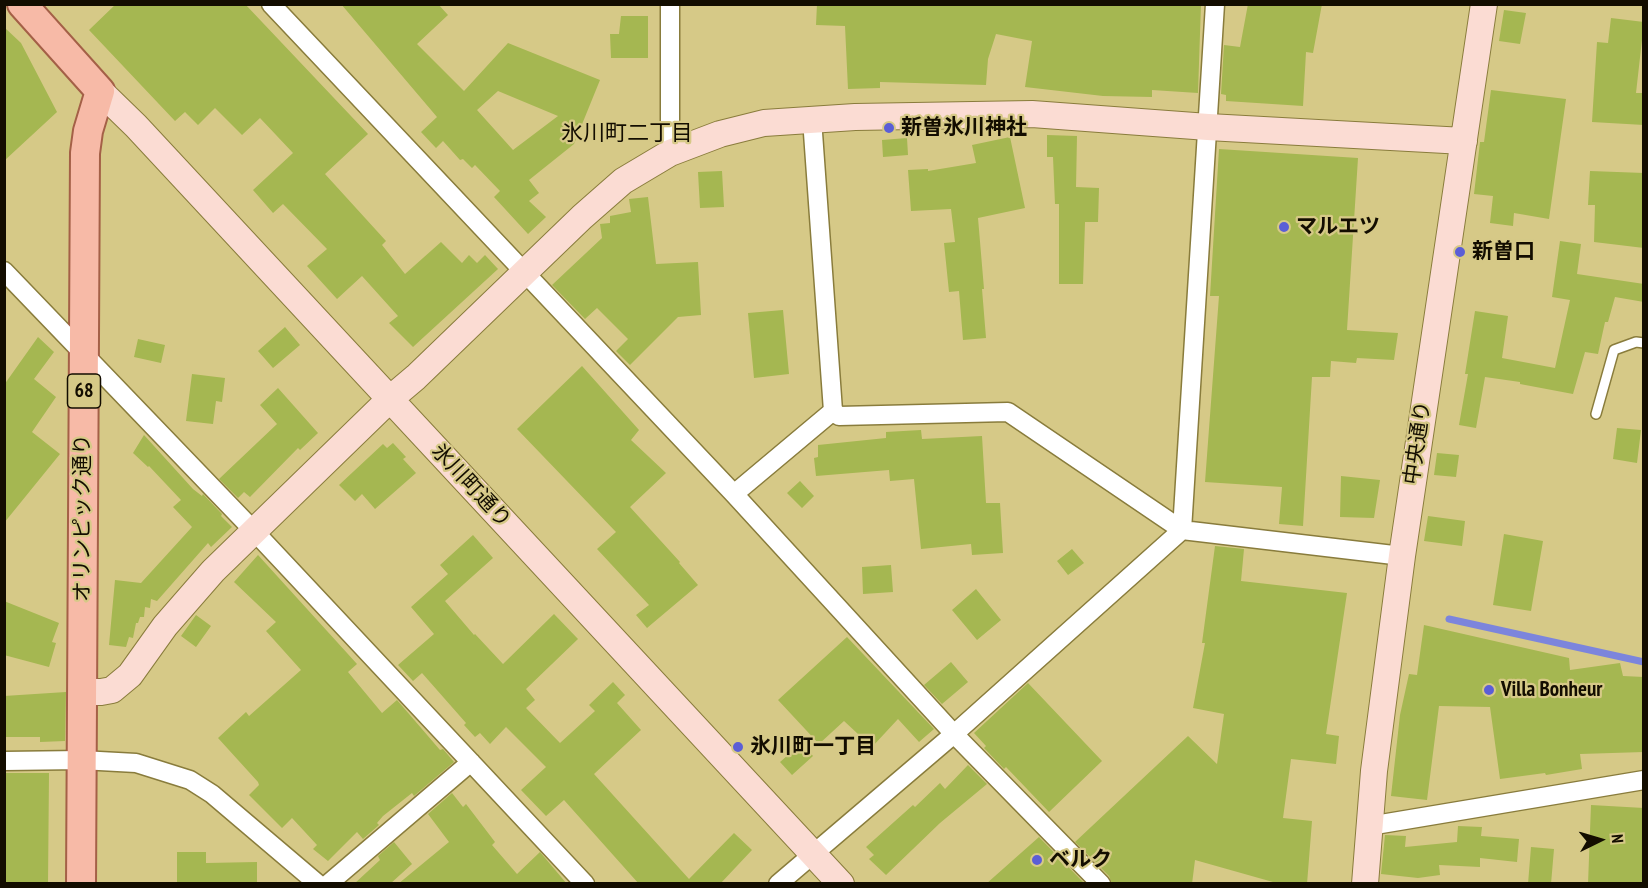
<!DOCTYPE html>
<html>
<head>
<meta charset="utf-8">
<style>
	body { margin:0 }
	#map { position:relative; width:1648px; height:888px; overflow:hidden; background:#d6c987; font-family:"PT Sans Narrow",sans-serif }
	canvas { display:block }
	.frame { position:absolute; inset:0; border:6px solid #130d00; pointer-events:none }
	.north { position:absolute; left:1570px; top:810px; width:60px; height:60px; -webkit-text-stroke:4px #d6c987; paint-order:stroke; rotate:85deg; font-size:16px; font-weight:700; line-height:24px; text-align:center; color:#130d00 }
	.north::after { content:''; display:block; margin:auto; width:21px; height:27px; background:#130d00; clip-path:polygon(50% 0,100% 100%,50% 72%,0 100%) }
</style>
</head>
<body>
<div id="map">
<canvas width="1648" height="888"></canvas>
<div class="frame"></div>
<div class="north">N</div>
</div>
<script>
const ctx = document.querySelector('canvas').getContext('2d');
ctx.lineJoin = 'round';
const toPath = rows => new Path2D(rows.map(r => 'M' + r).join(''));
function strokePath(path, color, width, dash) { ctx.strokeStyle = color; ctx.lineWidth = width; ctx.lineCap = dash ? 'butt' : 'round'; ctx.setLineDash(dash || []); ctx.stroke(path); }
function fill(path, color) { ctx.fillStyle = color; ctx.fill(path, 'evenodd'); }
function label(font, color, halo, rows, align = 'center') {
  ctx.font = font + ' "PT Sans Narrow","Noto Sans JP",sans-serif'; ctx.lineWidth = 4.5; ctx.setLineDash([]); ctx.textBaseline = 'middle'; ctx.strokeStyle = halo; ctx.fillStyle = color; for (const [text, x, y, turn = 0] of rows) {
    ctx.save(); ctx.translate(x, y); ctx.rotate((+turn || 0) * Math.PI / 180); ctx.textAlign = isNaN(turn) ? turn : align; if (halo) ctx.strokeText(text, 0, 0); ctx.fillText(text, 0, 0); ctx.restore();
  }
}
const stream = toPath([
	[1449,619,1644,662]
]);
const building = toPath([
	[116,4,245,4,368,134,325,174,386,241,382,245,405,274,441,242,462,263,469,255,477,263,485,255,498,269,413,347,389,323,398,316,362,276,337,299,307,266,327,249,283,204,273,213,253,190,293,153,260,118,242,135,215,108,198,125,185,112,175,121,89,30],
	[341,4,438,4,448,15,417,44,464,91,508,43,600,80,574,144,529,180,539,193,529,201,546,217,528,234,494,197,500,191,475,165,472,168,463,159,460,160,443,141,436,148,421,132,437,117],
	[498,91,558,116,513,150,477,110],
	[817,4,1201,4,1198,93,1152,90,1152,97,1103,96,1025,87,1032,41,996,34,988,59,986,85,880,82,880,88,848,89,845,26,816,25],
	[1248,4,1322,4,1313,53,1306,52,1303,106,1226,101,1226,95,1221,94,1224,45,1240,47],
	[1504,10,1526,13,1520,44,1499,41],
	[621,16,648,16,648,58,611,58,610,34,619,34],
	[1611,18,1644,22,1636,93,1644,93,1644,125,1592,122,1597,42,1608,43],
	[4,27,21,43,57,112,4,161],
	[1491,90,1566,99,1549,219,1514,213,1513,226,1490,223,1493,196,1474,194,1480,142,1484,142],
	[1047,135,1077,136,1076,187,1099,188,1098,222,1085,222,1083,284,1059,284,1059,204,1055,204,1053,157,1047,157],
	[1010,137,1025,208,978,218,984,289,982,289,986,338,963,340,959,291,949,292,944,243,955,242,951,209,911,211,908,170,928,169,928,171,976,163,972,145],
	[907,138,908,155,883,157,882,140],
	[1219,149,1358,158,1347,330,1398,333,1394,360,1357,358,1356,363,1331,361,1330,377,1312,377,1303,526,1279,524,1282,487,1205,482,1219,296,1210,296],
	[722,171,724,207,700,208,698,172],
	[1590,171,1644,173,1644,248,1594,242,1595,205,1588,205],
	[648,197,656,264,698,262,701,315,678,317,630,365,616,351,628,339,597,308,585,319,552,285,602,238,600,224,610,223,610,216,631,212,629,199],
	[1560,241,1581,244,1577,274,1644,284,1644,302,1615,297,1608,322,1605,322,1598,354,1585,352,1573,394,1520,384,1520,382,1485,377,1476,428,1459,425,1468,374,1465,374,1475,311,1508,316,1502,358,1555,368,1570,300,1552,297],
	[783,310,789,374,754,378,748,313],
	[285,327,300,345,273,368,258,351],
	[38,337,54,352,34,379,56,397,32,432,60,454,4,523,4,385],
	[138,339,165,345,161,363,134,357],
	[582,366,639,430,631,440,666,473,630,507,680,562,679,563,698,585,647,628,636,615,649,605,597,549,616,532,517,429],
	[192,374,225,378,222,402,216,401,213,424,186,421],
	[278,388,318,433,300,450,298,448,250,497,244,492,238,498,219,479,277,424,260,405],
	[1617,428,1641,430,1637,463,1613,459],
	[921,430,922,439,982,436,986,503,1000,503,1003,553,972,555,971,544,921,549,914,479,890,481,889,470,816,476,814,458,818,457,818,445,886,438,886,432],
	[144,435,193,489,202,496,203,494,222,514,221,516,232,527,211,547,208,543,157,601,151,599,150,608,145,607,144,617,140,617,138,623,136,623,133,638,129,637,126,647,109,645,115,580,141,583,192,527,173,507,181,500,149,466,148,467,133,453],
	[393,443,406,457,403,459,416,473,375,509,362,494,355,501,339,485,383,444,387,448],
	[1437,453,1459,455,1456,477,1434,475],
	[1341,476,1380,480,1374,518,1340,517],
	[800,481,814,496,802,508,787,493],
	[1428,516,1465,521,1462,546,1424,541],
	[1504,534,1543,541,1531,611,1493,605],
	[473,535,493,558,445,601,474,635,475,634,503,664,554,614,578,639,526,689,535,700,526,708,560,743,595,711,589,705,613,682,625,695,617,703,641,730,594,774,689,879,734,833,752,850,720,884,639,884,564,800,546,816,521,790,546,767,506,727,490,744,480,733,475,737,464,725,466,723,422,673,413,681,398,665,434,634,411,607,448,574,440,565],
	[1215,546,1244,549,1241,581,1347,593,1326,734,1339,736,1336,764,1291,759,1283,818,1312,821,1307,884,1280,884,1195,860,1192,884,1112,884,1109,876,1075,842,1188,736,1217,764,1224,714,1193,708,1205,643,1202,643],
	[1072,549,1084,563,1068,575,1057,561],
	[258,555,357,664,348,672,382,713,397,700,440,750,443,749,454,762,414,796,412,793,383,816,377,823,379,825,363,839,357,832,328,861,313,849,317,845,292,818,282,828,249,795,259,785,258,782,218,738,246,712,249,716,301,670,266,631,276,622,234,582],
	[891,565,893,592,863,594,862,567],
	[976,589,1001,620,977,640,952,610],
	[4,601,59,623,52,642,56,643,49,667,4,655],
	[196,615,211,626,196,647,181,636],
	[1424,625,1569,658,1570,670,1620,663,1623,676,1644,677,1644,752,1580,754,1582,769,1546,775,1545,773,1500,779,1490,707,1439,706,1427,800,1391,796,1400,715,1409,674,1417,675],
	[847,637,934,729,919,742,898,719,872,747,844,721,819,744,778,700],
	[951,662,968,682,942,704,924,685],
	[1028,683,1102,761,1049,812,1006,767,1004,769,984,748,986,746,974,733],
	[66,692,65,741,40,742,40,737,4,737,4,696],
	[802,743,813,756,792,775,780,762],
	[968,765,987,784,940,823,886,875,869,859,874,855,866,847,913,805,915,807,940,783,945,789],
	[4,773,49,773,48,884,4,884],
	[452,793,463,807,466,804,495,842,492,845,517,874,540,852,567,884,398,884,449,842,428,814],
	[1591,805,1644,808,1644,884,1588,884],
	[1458,826,1482,827,1481,836,1519,839,1517,862,1480,858,1480,867,1439,865,1440,875,1418,878,1381,874,1385,835,1406,836,1405,847,1457,842],
	[1039,837,1085,884,986,884],
	[394,842,412,864,390,884,354,884,380,860,378,856],
	[1531,847,1554,849,1551,884,1528,884],
	[177,852,206,852,206,863,257,862,257,884,177,884]
]);
const lane = toPath([
	[1596,414,1614,350,1636,342,1644,343]
]);
const street = toPath([
	[271,4,734,494,954,734,1101,884],
	[670,153,670,4],
	[4,271,254,531,585,884],
	[833,411,839,416,1008,412,1182,530,1402,556],
	[734,494,833,411,812,119],
	[4,761,81,760,136,763,190,780,212,794,318,884],
	[1369,826,1644,780],
	[328,884,471,762],
	[778,884,954,734,1182,530,1215,4]
]);
const secondary = toPath([
	[100,91,136,126,841,884],
	[82,692,101,692,112,690,130,675,165,626,213,571,390,399,416,377,582,217,623,181,670,153,720,134,764,123,855,117,1032,114,1208,127,1464,141],
	[1365,884,1374,771,1402,556,1484,4]
]);
const primary = toPath([
	[22,4,100,91,88,131,85,153,81,884]
]);
const markers = [
	[889,128,6,"#5b5ed6"],
	[1284,227,6,"#5b5ed6"],
	[1460,252,6,"#5b5ed6"],
	[1489,690,6,"#5b5ed6"],
	[738,747,6,"#5b5ed6"],
	[1037,860,6,"#5b5ed6"]
];
const shields = [
	[84,391,33]
];
const shieldNames = [
	["68",84,391]
];
const poiNames = [
	["新曽氷川神社",901,128],
	["マルエツ",1296,227],
	["新曽口",1472,252],
	["Villa Bonheur",1501,690],
	["氷川町一丁目",750,747],
	["ベルク",1049,860]
];
const streetNames = [
	["中央通り",1418,443,-82],
	["氷川町通り",471,486,47],
	["オリンピック通り",83,518,-90]
];
const neighbourhoodNames = [
	["氷川町二丁目",627,134]
];
strokePath(stream, '#7c85dc', 7);
fill(building, '#a5b751');
strokePath(lane, '#897c3c', 12);
strokePath(street, '#897c3c', 21);
strokePath(secondary, '#897c3c', 28);
strokePath(primary, '#a46047', 32);
strokePath(lane, '#fff', 9);
strokePath(street, '#fff', 18);
strokePath(secondary, '#fbdcd3', 26);
strokePath(primary, '#f7baa7', 28);
for (const [x, y, r, color] of markers) { const dot = new Path2D(); dot.arc(x, y, r, 0, 2 * Math.PI); ctx.fillStyle = color; ctx.fill(dot); strokePath(dot, '#d6c987', 2); }
for (const [x, y, w] of shields) { const box = new Path2D(); box.roundRect(x - w / 2, y - 17, w, 34, 4.5); ctx.fillStyle = '#d6c987'; ctx.fill(box); strokePath(box, '#130d00', 1.5); }
label('bold 20px', '#130d00', null, shieldNames);
label('bold 21px', '#130d00', '#d6c987', poiNames, 'left');
label('21px', '#130d00', '#d6c987', streetNames);
label('22px', '#130d00', '#d6c987', neighbourhoodNames);
</script>
</body>
</html>
